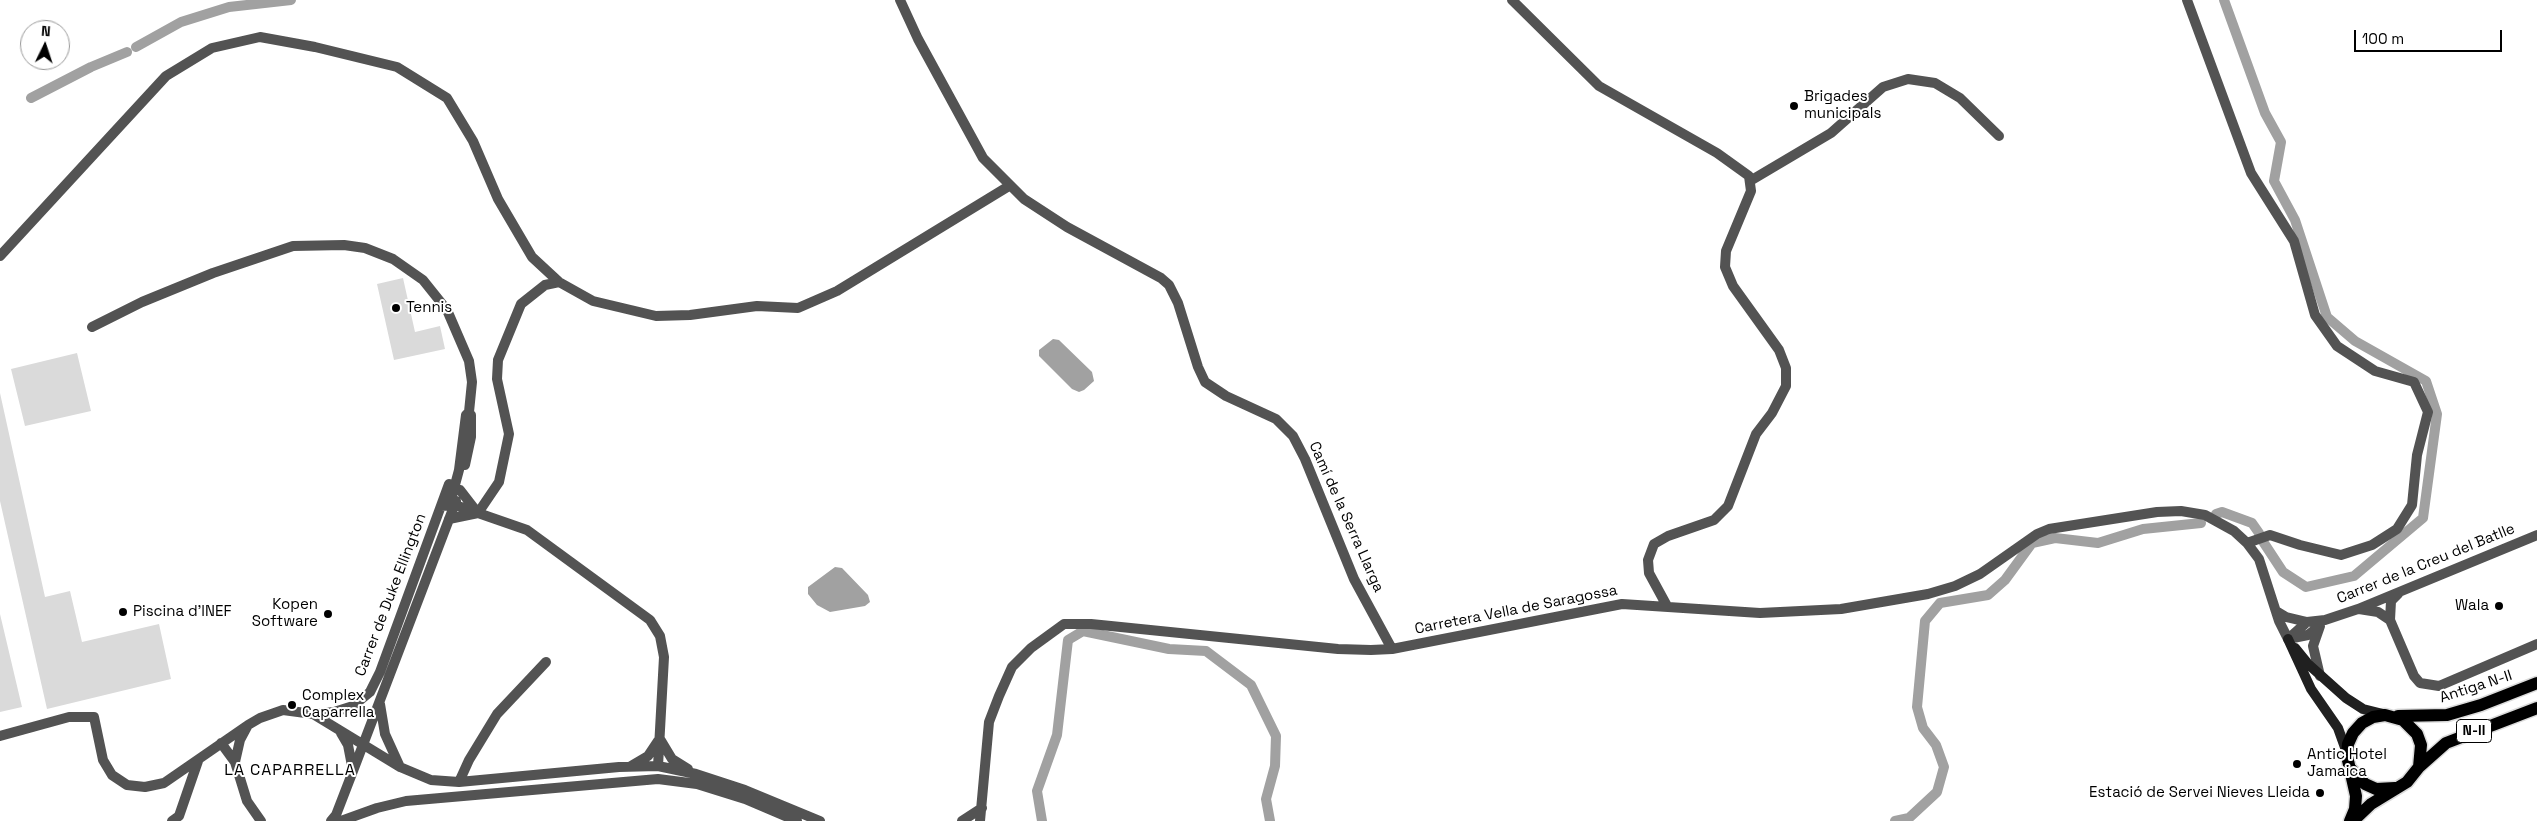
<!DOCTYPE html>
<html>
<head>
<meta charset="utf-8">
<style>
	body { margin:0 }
	#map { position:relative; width:2537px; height:821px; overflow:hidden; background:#fff; font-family:"Space Grotesk",sans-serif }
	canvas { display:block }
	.north { position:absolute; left:20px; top:20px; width:50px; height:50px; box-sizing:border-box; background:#fff; border:1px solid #999; border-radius:50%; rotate:4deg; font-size:14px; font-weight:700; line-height:20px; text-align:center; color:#000 }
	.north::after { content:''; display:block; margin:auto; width:18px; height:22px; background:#000; clip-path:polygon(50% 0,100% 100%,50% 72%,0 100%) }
	.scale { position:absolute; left:2354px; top:30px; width:148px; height:22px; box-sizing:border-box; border:2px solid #000; border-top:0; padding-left:6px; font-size:15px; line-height:18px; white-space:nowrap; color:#000; -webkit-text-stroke:4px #fff; paint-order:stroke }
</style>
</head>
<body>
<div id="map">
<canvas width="2537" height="821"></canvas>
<div class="north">N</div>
<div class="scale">100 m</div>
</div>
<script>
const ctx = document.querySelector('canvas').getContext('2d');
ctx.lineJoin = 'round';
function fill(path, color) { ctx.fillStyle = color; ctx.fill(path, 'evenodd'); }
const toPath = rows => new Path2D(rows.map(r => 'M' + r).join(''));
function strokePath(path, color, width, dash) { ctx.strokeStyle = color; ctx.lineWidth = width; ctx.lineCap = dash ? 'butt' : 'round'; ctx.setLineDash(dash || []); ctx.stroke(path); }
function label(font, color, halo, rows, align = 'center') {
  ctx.font = font + ' "Space Grotesk",sans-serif'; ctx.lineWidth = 4; ctx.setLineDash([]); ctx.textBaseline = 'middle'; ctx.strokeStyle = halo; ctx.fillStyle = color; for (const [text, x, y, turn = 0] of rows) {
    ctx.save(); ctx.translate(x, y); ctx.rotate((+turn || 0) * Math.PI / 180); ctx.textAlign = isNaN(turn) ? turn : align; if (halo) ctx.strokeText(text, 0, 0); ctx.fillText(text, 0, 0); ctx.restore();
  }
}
const green = toPath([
	[403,278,415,332,440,326,445,349,394,360,377,284],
	[77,353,91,411,25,426,11,369],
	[0,393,45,597,70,591,82,642,159,624,171,679,47,709,0,501],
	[0,614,22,707,0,712]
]);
const water = toPath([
	[1053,339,1059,340,1092,372,1094,381,1084,390,1079,392,1072,389,1039,356,1039,350],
	[835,567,842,568,868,595,870,602,865,606,830,612,817,605,808,594,808,587]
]);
const canal = toPath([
	[2224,0,2265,113,2281,142,2274,181,2295,220,2327,317,2355,341,2426,381,2437,414,2423,518,2354,576,2306,587,2283,572,2262,540],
	[136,47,181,22,229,7,291,0],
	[31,98,91,67,127,52],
	[2216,514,2222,512,2252,523,2259,533],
	[1042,821,1037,791,1057,735,1068,640,1083,631,1169,649,1206,651,1251,685,1276,736,1275,766,1266,799,1270,821],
	[1895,821,1909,818,1937,792,1944,767,1936,745,1923,728,1917,707,1925,621,1940,603,1988,595,2005,580,2032,543,2055,538,2098,543,2143,529,2201,523]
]);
const street = toPath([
	[900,0,918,39,983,158,1024,199,1067,227,1161,278,1169,285,1178,303,1198,367,1205,382,1226,396,1276,419,1293,436,1305,459,1354,579,1392,649],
	[1512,0,1599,86,1717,153,1749,176,1751,191,1726,251,1725,267,1733,286,1779,350,1786,368,1786,386,1772,413,1756,434,1728,506,1714,520,1668,536,1654,544,1648,560,1649,573,1667,606],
	[2187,0,2251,173,2294,241,2315,315,2337,346,2375,371,2414,382,2428,412,2417,455,2412,505,2397,529,2372,545,2341,555,2300,545,2270,535,2247,543],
	[1750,181,1831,133,1883,87,1908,79,1935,83,1960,98,1999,136],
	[0,256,166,76,212,48,260,37,315,47,397,67,447,98,473,141,498,199,532,257,559,282,593,301,656,316,690,315,757,306,798,308,837,291,1009,186],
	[92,327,142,302,213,273,293,246,344,245,365,248,393,259,423,280,447,310,469,361,472,382,469,412,466,415,459,470,452,496,455,505],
	[465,465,471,437,471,415],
	[460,490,477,512],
	[441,506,455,505,527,530,650,620,660,636,664,657,658,766],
	[449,519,478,513,499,482,509,434,497,379,498,360,521,304,545,285,559,282],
	[2398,594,2391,601,2390,620,2414,676,2420,683,2439,686,2537,644],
	[2359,609,2378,612,2390,620],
	[2276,611,2286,617,2307,622],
	[2320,626,2313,646,2320,676],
	[2288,639,2307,622,2325,620,2358,609,2537,535],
	[2288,639,2308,635,2317,628],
	[380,704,385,734,400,767],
	[314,714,334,712,353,706,370,692,380,672,449,484],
	[0,736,69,717,94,717,103,760,112,775,127,785,145,787,164,783,248,725],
	[660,739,672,759,688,769],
	[221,743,235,762],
	[631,766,648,756,658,741],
	[353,771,456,501],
	[459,782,469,760,497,714,546,662],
	[172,821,179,816,198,761],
	[261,821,247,801,235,762,240,740,248,725,260,718,283,710,313,714,400,767,431,780,459,782,619,767,658,766,696,774,745,790,820,821],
	[331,821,336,815,353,771,348,745,341,733],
	[341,821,377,808,406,801,658,779,697,784,745,799,797,821],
	[962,821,982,808],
	[980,821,989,722,999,696,1012,667,1031,648,1064,624,1091,624,1338,649,1371,650,1392,649,1622,604,1760,613,1841,609,1928,594,1955,586,1980,574,2037,534,2049,529,2157,512,2181,511,2205,515,2234,531,2247,543,2259,559,2279,621,2288,639]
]);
const secondary = toPath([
	[2288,639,2311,689,2338,728,2347,753],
	[2295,648,2308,664,2346,698,2363,709,2383,714]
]);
const primary = toPath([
	[2398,716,2447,715,2481,705,2537,683],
	[2419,767,2446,743,2537,708],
	[2351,769,2365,784,2376,789,2395,788],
	[2350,821,2355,809,2356,796,2347,756,2348,744,2353,733,2362,723,2373,717,2385,715,2403,720,2417,734,2421,745,2419,767,2407,782,2371,804,2353,821]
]);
const markers = [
	[1794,106,5,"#000"],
	[396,308,5,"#000"],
	[2499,606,5,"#000"],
	[123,612,5,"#000"],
	[328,614,5,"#000"],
	[292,705,5,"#000"],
	[2297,764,5,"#000"],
	[2320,793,5,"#000"]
];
const shields = [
	[2474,731,35]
];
const shieldNames = [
	["N-II",2474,731]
];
const poiNames = [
	["Brigades",1804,97],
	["municipals",1804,114],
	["Tennis",406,308],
	["Kopen",318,605,"right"],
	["Software",318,622,"right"],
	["Wala",2489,606,"right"],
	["Piscina d'INEF",133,612],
	["Complex",302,696],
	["Caparrella",302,713],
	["Antic Hotel",2307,755],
	["Jamaica",2307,772],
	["Estació de Servei Nieves Lleida",2310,793,"right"]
];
const streetNames = [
	["Camí de la Serra Llarga",1346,517,66],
	["Carrer de la Creu del Batlle",2426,564,-22],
	["Carrer de Duke Ellington",391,595,-69],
	["Carretera Vella de Saragossa",1516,610,-11],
	["Antiga N-II",2476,687,-18]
];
const neighbourhoodNames = [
	["LA CAPARRELLA",290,771]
];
fill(green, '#dadada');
fill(water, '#a1a1a1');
strokePath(canal, '#a1a1a1', 10);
strokePath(primary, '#dbdbdb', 15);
strokePath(street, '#535353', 10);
strokePath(secondary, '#202020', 10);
strokePath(primary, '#000', 12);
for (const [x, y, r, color] of markers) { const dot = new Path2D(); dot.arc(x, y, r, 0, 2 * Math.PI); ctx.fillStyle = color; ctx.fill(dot); strokePath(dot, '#fff', 2); }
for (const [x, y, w] of shields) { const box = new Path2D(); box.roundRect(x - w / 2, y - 11.5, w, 23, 4); ctx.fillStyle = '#fff'; ctx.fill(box); strokePath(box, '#000', 1); }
label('bold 14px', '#000', null, shieldNames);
label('15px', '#000', '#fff', poiNames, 'left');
label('15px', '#000', '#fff', streetNames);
ctx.letterSpacing = '1px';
label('16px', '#000', '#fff', neighbourhoodNames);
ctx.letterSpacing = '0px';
</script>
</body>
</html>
